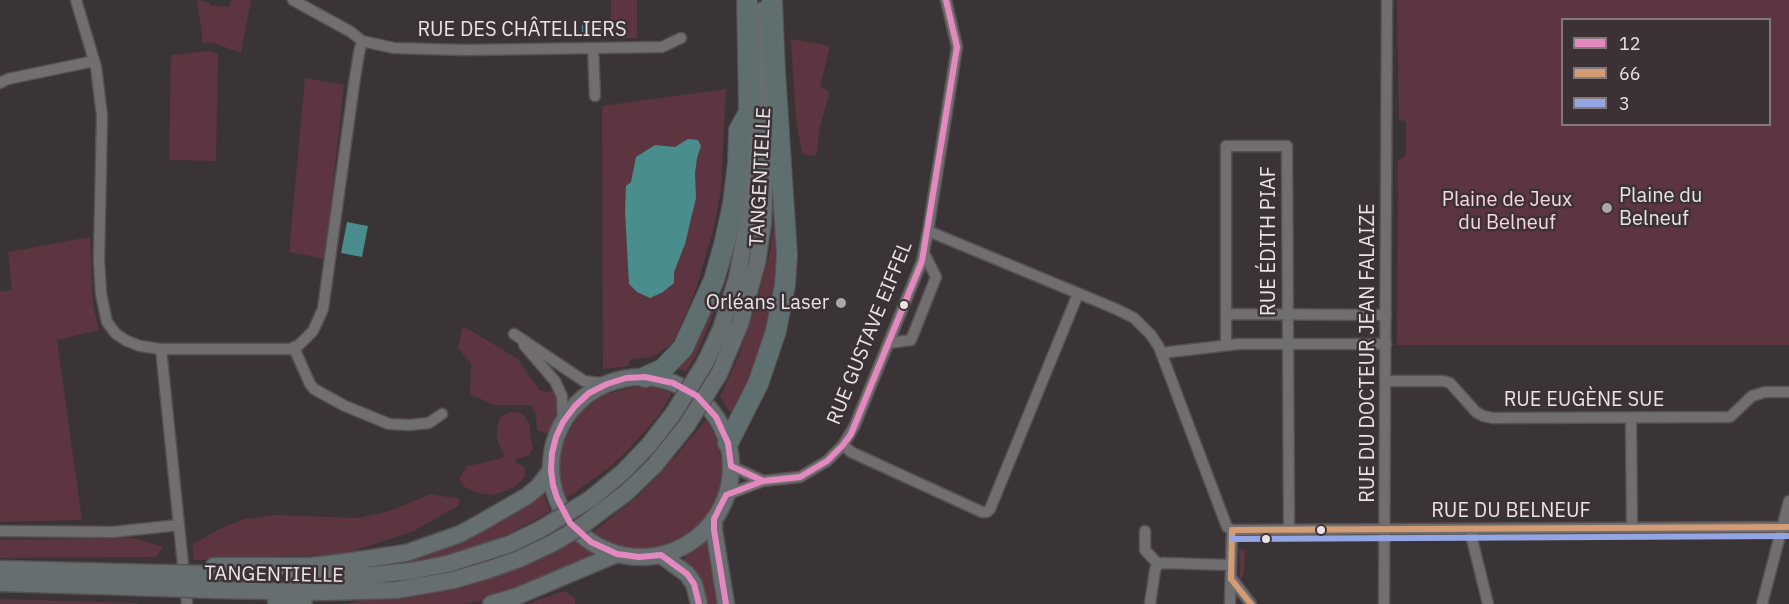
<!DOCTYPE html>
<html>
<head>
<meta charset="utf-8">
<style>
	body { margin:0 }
	#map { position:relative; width:1789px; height:604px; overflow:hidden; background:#3a3436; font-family:"IBM Plex Sans",sans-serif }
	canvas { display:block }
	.legend { position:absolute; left:1561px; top:18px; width:210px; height:108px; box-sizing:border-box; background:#3c3235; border:2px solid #82797b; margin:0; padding:8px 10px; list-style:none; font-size:18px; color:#eae3e5 }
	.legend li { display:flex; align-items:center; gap:12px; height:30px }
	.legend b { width:30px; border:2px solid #82797b }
</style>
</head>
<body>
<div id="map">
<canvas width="1789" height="604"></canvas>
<ul class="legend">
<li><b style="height:8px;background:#e489bf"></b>12</li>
<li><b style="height:8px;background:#d39c74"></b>66</li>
<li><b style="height:8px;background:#94a5e3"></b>3</li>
</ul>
</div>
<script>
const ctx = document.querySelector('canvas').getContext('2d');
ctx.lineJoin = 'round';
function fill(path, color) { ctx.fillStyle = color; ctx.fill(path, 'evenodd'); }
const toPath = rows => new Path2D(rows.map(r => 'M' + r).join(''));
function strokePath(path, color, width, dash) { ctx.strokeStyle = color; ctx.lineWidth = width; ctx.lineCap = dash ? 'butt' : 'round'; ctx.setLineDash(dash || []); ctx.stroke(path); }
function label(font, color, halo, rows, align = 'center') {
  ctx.font = font + ' "IBM Plex Sans",sans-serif'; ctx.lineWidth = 5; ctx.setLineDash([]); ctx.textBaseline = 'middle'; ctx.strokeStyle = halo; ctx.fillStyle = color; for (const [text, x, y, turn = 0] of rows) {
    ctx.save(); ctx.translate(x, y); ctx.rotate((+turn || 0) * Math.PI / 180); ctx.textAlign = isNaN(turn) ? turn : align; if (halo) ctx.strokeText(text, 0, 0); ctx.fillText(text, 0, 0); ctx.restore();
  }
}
const green = toPath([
	[197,0,210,3,210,5,229,7,231,0,251,0,241,53,211,42,203,44],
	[611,0,637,0,637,38,611,38],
	[1397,0,1789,0,1789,345,1397,345,1398,161,1406,155,1406,121,1399,120],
	[1562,20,1770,20,1770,124,1562,124],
	[791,39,830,46,820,87,828,90,829,94,819,131,817,153,815,156,806,155,802,153,796,120],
	[209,51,218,54,216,161,169,160,171,55],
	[305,78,344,85,325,259,289,252],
	[726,89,721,189,714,228,696,289,675,339,669,346,652,357,632,359,629,361,629,366,603,369,602,106],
	[776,204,782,246,770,334,735,412,730,412,720,397,737,360,755,310,770,251],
	[90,237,93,304,99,330,57,340,82,520,0,522,0,292,12,290,8,252],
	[733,248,720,297,697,354,686,372,674,367],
	[463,326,518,359,539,390,549,392,555,390,559,399,556,413,547,434,537,430,536,416,531,405,494,405,470,394,471,363,458,348],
	[639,386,654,387,672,393,658,416,629,449,611,466,566,499,561,484,559,468,561,451,566,437,575,421,584,409,596,400,607,394],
	[511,412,522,413,530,424,530,434,533,448,529,455,516,459,515,463,519,463,524,467,525,477,514,487,503,492,491,495,478,493,463,486,459,478,468,466,499,459,504,456,497,439,497,427,501,416],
	[706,420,714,432,719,447,722,467,720,483,715,501,706,515,695,528,673,543,658,548,642,550,609,544,597,538,592,533,637,497,663,471],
	[431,494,459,499,459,505,414,531,343,554,194,560,192,545,217,530,244,519,276,515,358,518,390,511],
	[543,494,550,511,528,524,495,540,466,550,426,560,383,565,423,554,490,525],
	[134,538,163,547,156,557,0,558,0,540],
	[577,540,598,555,520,590,480,601,464,604,348,604,360,600,399,596,526,564],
	[707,541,720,604,705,604,684,561,685,556,697,550],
	[1239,547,1245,551,1244,573,1240,580],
	[564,591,575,598,575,604,527,604],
	[0,599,137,603,137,604,0,604]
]);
const water = toPath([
	[582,23,602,23,602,33,582,32],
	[688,139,698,140,701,146,697,158,695,173,696,198,685,244,674,272,674,283,663,292,650,298,637,292,629,284,625,211,626,186,631,182,636,157,655,145,675,147],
	[347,222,368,226,362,257,341,253]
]);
const street = toPath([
	[76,0,96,67,102,116,99,260,101,294,107,322,116,334,127,341,140,346,161,349,187,604],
	[293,0,351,32,362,41,394,48,465,50,662,47,681,38],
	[593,48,595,96],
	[0,83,8,79,94,61],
	[928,231,1116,309,1134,318,1151,335,1159,347,1227,527,1232,530,1230,604],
	[1226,314,1386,315],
	[514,334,584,381,607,384],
	[889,343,911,340,936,277,924,253],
	[524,345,555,381,562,396,563,422],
	[1226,345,1226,146,1287,146,1289,529],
	[294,348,310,384,314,389,345,406,389,424,409,425,429,423,442,414],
	[161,349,290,349,299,345,313,331,323,309,354,84,359,53,362,41],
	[1161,353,1239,344,1386,344],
	[1385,381,1443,381,1450,383,1476,412,1483,416,1493,418,1730,417,1752,396,1765,392,1789,392],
	[1631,418,1632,528],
	[843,445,851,452,982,512,987,512,990,509,1078,294],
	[731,466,763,481],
	[726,495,763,481,800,477,827,461,843,445,854,427,922,261,928,231,957,47,946,0],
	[1232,530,1789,527],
	[1472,530,1472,539,1488,604],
	[0,531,113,532,179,525],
	[1145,531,1145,550,1158,564],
	[1232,579,1251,604],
	[1150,604,1155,570,1158,564,1164,563,1231,565],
	[1384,604,1387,0],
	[1762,604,1789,501]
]);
const primary = toPath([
	[705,363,721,329,737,278,747,223,751,154,749,112],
	[719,374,740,324,757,263,763,223,766,147,763,10],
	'551 467a90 90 0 1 1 180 0a90 90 0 1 1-180 0Z',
	[589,500,623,472,649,445,673,414],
	[600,512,626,493,655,465,687,425],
	[714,519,714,530,726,604],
	[661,555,687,574,694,584,699,604],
	[214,566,311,566,345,562,406,553,460,534,482,522,527,496,538,487,551,470],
	[0,569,160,573],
	[298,576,371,575,411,571,447,564,510,544,541,529],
	[0,583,162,588],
	[215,590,325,592,397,590,454,580,488,570,519,559,553,543],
	[276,601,304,604],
	[491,604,515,597,617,554]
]);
const highway = toPath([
	[645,377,663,369,683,348,714,280,724,245,733,204,738,162,739,130,749,112,747,0],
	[728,443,758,384,776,331,785,285,787,255,775,71,772,0]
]);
const primaryBridge = toPath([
	[673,414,705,363],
	[687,425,719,374],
	[541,529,589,500],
	[553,543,582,526,600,512],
	[160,573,215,574],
	[162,588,215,590]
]);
const bus1 = toPath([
	[699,604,694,584,687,574,661,555,639,557,617,554,591,542,570,523,557,498,553,485,551,470,552,453,556,437,563,422,575,406,589,393,607,384,626,378,645,377,673,383,697,396,716,417,728,443,731,466,763,481,800,477,827,461,843,445,851,434,922,261,957,47,946,0],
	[726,604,714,530,714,519,726,495,763,481,782,479]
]);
const bus2 = toPath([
	[1251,604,1231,579,1232,530,1789,527]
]);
const bus3 = toPath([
	[1232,539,1789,536]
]);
const markers = [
	[1607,208,6,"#aca6a8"],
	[841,303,6,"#aca6a8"],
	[904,305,5,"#eae3e5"],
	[1321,530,5,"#eae3e5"],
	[1266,539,5,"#eae3e5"]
];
const streetNames = [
	["RUE DES CHÂTELLIERS",522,30],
	["TANGENTIELLE",761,177,-87],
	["RUE ÉDITH PIAF",1269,241,-90],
	["RUE GUSTAVE EIFFEL",870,333,-68],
	["RUE DU DOCTEUR JEAN FALAIZE",1368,353,-90],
	["RUE EUGÈNE SUE",1584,400],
	["RUE DU BELNEUF",1511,511],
	["TANGENTIELLE",274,575,1]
];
const poiNames = [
	["Plaine du",1619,196],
	["Belneuf",1619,219],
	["Orléans Laser",829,303,"right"]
];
const parkNames = [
	["Plaine de Jeux",1507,200],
	["du Belneuf",1507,223]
];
fill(green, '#5c3541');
fill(water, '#498d8c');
strokePath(street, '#555052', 13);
strokePath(primary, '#555052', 19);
strokePath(highway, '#555052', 22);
strokePath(street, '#716e6f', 10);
strokePath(primary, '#666e6f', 16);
strokePath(highway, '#5f6e6f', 20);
strokePath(primaryBridge, '#555052', 19, []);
strokePath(primaryBridge, '#666e6f', 16);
strokePath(bus1, '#e489bf', 6);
strokePath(bus2, '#d39c74', 6);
strokePath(bus3, '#94a5e3', 6);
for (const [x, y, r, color] of markers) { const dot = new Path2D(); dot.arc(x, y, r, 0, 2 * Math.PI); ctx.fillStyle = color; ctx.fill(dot); strokePath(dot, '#3c3235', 2); }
label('20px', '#eae3e5', '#3c3235', streetNames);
label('20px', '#eae3e5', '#3c3235', poiNames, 'left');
label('20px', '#f9d5de', '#3c3235', parkNames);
</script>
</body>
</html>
